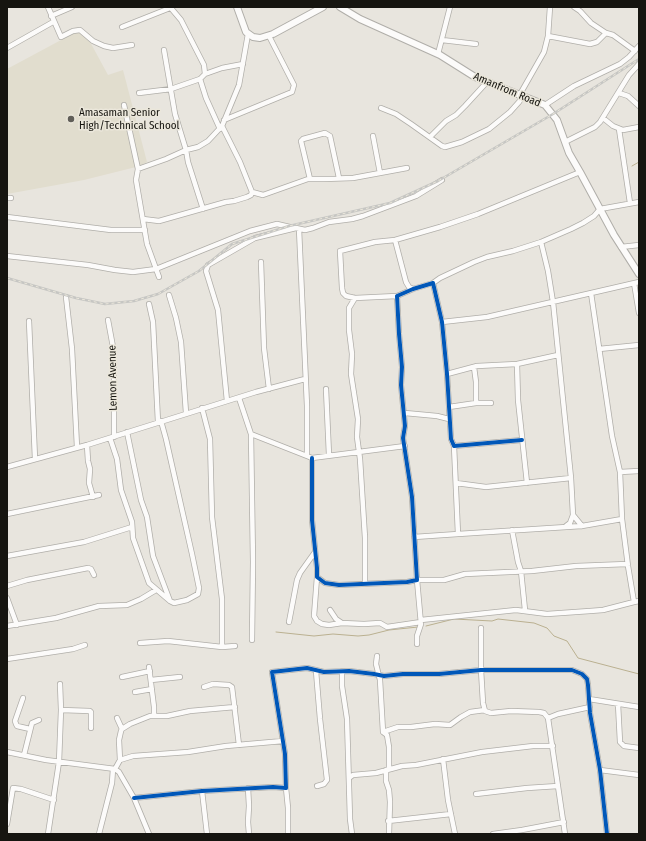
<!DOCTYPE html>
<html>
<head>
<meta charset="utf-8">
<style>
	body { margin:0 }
	#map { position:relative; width:646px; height:841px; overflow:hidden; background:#e8e5de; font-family:"Fira Sans Condensed",sans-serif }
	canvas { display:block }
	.frame { position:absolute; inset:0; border:8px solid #161510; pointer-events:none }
</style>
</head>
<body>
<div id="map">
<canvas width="646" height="841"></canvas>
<div class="frame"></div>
</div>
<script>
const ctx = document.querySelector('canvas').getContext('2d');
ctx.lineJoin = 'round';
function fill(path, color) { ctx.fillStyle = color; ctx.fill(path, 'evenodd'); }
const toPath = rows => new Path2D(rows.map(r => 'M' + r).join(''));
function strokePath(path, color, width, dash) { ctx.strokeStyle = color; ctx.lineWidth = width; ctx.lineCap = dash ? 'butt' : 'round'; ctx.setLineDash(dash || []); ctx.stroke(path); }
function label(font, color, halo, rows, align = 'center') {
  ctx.font = font + ' "Fira Sans Condensed",sans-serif'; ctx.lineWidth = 3; ctx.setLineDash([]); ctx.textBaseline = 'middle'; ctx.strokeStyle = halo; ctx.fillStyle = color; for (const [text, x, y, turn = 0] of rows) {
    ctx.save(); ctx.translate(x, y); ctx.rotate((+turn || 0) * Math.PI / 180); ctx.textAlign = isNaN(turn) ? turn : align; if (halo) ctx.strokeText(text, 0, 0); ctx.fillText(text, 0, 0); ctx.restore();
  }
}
const built = toPath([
	[76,32,80,32,89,40,108,75,123,70,147,162,140,166,84,180,7,194,7,69]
]);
const stream = toPath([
	[632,166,639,162],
	[426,626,454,619,492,621,498,619,534,623,547,628,554,636,567,641,578,658,639,674],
	[276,632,314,636,333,634,358,636,369,635,389,630,418,627]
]);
const minor = toPath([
	[48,7,61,37,73,31,80,30,93,41,104,46,113,48,132,45],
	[574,7,580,11,591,23,606,33,613,35,635,51],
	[51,16,72,7],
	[122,27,170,8],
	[248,34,239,85,222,126,240,162,252,192],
	[548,36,590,44,597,42,606,33],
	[442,40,476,44],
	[7,48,53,22],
	[164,50,175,114,186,150,188,162,203,209],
	[438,54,450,7],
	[205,74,222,68,243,64],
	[200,79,206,98,220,129],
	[139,93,171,89,200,79,205,74,204,65,181,20,170,7],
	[619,93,628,96,639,106],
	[519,96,544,52,548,36,550,7],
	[124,105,138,169,136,180,147,244,159,277],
	[545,105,574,86,620,64,629,57,639,46],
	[381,108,396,114,411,124,442,146,445,147,462,142,489,129,510,112,519,102,522,97],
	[603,118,613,126,623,130,639,127],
	[224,120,292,92,294,85,269,36],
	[619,129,630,203],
	[373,136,380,173],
	[430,137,446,121,456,115,465,106,487,82],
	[565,142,595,127,600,122,629,75,639,64],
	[138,169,166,159,186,150,198,147,208,141,222,126],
	[310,179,301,141,303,139,325,133,330,136,339,178],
	[7,198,11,198],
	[7,217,111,230,145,230],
	[143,219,159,221,226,202,234,201,247,197,251,195,252,192,263,195,308,179,324,179,353,178,407,168],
	[299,229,307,406,307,455],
	[395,240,406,282,409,287,413,289],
	[541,242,548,271,553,302,571,478,573,515,570,523,566,526],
	[621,247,639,245],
	[7,256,88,265,115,270,133,272,156,269,250,231,277,224,294,228],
	[261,262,264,348,269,389],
	[433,283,440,278,474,262,487,257,513,251,541,242,571,229,583,223,594,216,600,209,639,202],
	[634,283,639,313],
	[591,293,612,436,620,472,622,519,628,566,634,602],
	[169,295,176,318,181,342,186,413],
	[397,296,355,298,346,296,343,293,342,288,340,251,375,242,395,240,440,227,478,214,580,172],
	[66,297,72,349,77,447],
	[355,298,349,308,349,330,352,354,351,374,358,419,357,437,360,459,365,538,365,583],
	[149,304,153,322,158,422],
	[108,320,113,347,114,372,114,437],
	[29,321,35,459],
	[442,322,487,317,639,282],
	[599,349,639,345],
	[517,364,518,400,527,483],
	[474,367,476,382,476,403],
	[447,374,477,366,517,364,558,355],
	[326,389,329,455],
	[239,398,251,434,312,458,405,446],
	[227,401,218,310,206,271,208,265,255,238,296,228,305,230,313,228,329,222,352,219,363,216,416,196,442,180],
	[449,407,476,403,491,403],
	[202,408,210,439,212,517,222,599,222,647],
	[405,413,437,416,449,419],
	[127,432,141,500,147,517,153,556,170,601],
	[251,434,253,562,252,640],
	[110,438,117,459,121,490,132,522,133,538,149,583,170,601,174,603,187,600,198,594,199,588,192,554,166,439,161,421],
	[87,445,88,461,90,469,89,483,93,497],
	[454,446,458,534,582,526,622,519],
	[312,458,312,520,317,568,317,577,325,583,339,585,407,582,417,580,412,497,403,438,405,426,401,385,402,367,399,334,397,296,413,289,433,283,442,322,447,374,451,439,454,446,522,440],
	[7,467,87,445,256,392,305,379],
	[620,472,639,471],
	[456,483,486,487,571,478],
	[7,514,99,495],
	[573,515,582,526],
	[512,530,518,562,521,571,525,610],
	[414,537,458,534],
	[7,556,84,542,132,527],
	[317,577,314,616,317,621,322,624,329,625,342,623,364,624,380,623,387,627,421,622],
	[7,586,27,580,88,568,91,569,94,575],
	[7,598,17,625],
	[330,610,336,619,342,623],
	[421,620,516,610,547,614,590,611,603,610,634,602,639,601],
	[289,622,297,580,300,573,315,552],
	[7,626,56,618,99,606,127,605,141,599,156,590],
	[481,628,481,670,483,703,485,711,491,713,511,711,539,712,544,713,548,718,565,834],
	[140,643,168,641,222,647,235,646],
	[417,644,417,636,421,624,417,580,444,580,465,574,532,571,576,566,627,564],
	[377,656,376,664,380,680,383,732,387,735,389,747,389,769],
	[7,659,73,649,85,645],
	[149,667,154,707,154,716],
	[316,671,320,719,327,780,324,784,317,786],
	[342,671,342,686,347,719,350,819,352,834],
	[122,677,150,671],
	[151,680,180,677],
	[204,687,213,684,229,685,232,687,239,745],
	[135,692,152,689],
	[23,698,15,721,16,724,17,726,30,729],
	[589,699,639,707],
	[618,704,620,742,624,746,639,748],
	[61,710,90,711,91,712,91,728],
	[117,718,122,729],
	[548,718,558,714,590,707],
	[383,732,398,727,411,727,435,724,450,725,461,717,470,712,485,710],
	[7,752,46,760,115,769,119,772,134,798,149,834],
	[24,755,32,723,39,720],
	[443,759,448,800,455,834],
	[120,760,119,740,121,731,122,729,130,724,150,716,167,716,190,711,235,707],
	[115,769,120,760,133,756,188,752,226,746,283,741],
	[386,770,386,781,389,790,390,802,389,834],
	[600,770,639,775],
	[349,778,353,775,376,773,402,766,416,765,482,752,533,746,553,746],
	[248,788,249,806,248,822,249,834],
	[286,788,288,808,288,834],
	[202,791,207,834],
	[476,794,527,788,558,786],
	[134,798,202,791,273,787,286,788,285,754,272,672,307,668,324,672,349,671,374,674,384,676,403,674,439,674,481,670,572,670,582,674,587,679,588,685,590,713,600,770,607,834],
	[388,821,451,814],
	[7,824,13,788,21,789,54,800],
	[48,834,59,762,61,710,60,684],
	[99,834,112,783,113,769],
	[493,834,522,830,564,822]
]);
const tertiary = toPath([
	[237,7,246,32,253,37,260,38,273,34,323,7],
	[340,7,360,19,440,55,475,77,545,105,557,120,569,153,580,172,614,235,639,274]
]);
const rail = toPath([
	[7,278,76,298,105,304,134,301,158,294,199,271,232,244,289,226,390,203,438,181,553,114,639,59]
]);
const cycleway = toPath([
	[312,458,312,520,317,568,317,577,325,583,339,585,407,582,417,580,412,497,403,438,405,426,401,385,402,367,399,334,397,296,413,289,433,283,442,322,447,374,451,439,454,446,522,440],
	[134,798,202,791,273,787,286,788,285,754,272,672,307,668,324,672,349,671,374,674,384,676,403,674,439,674,481,670,572,670,582,674,587,679,588,685,590,713,600,770,607,834]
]);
const markers = [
	[71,119,4,"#605e58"]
];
const streetNames = [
	["Amanfrom Road",507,90,23],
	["Lemon Avenue",113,378,-91]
];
const poiNames = [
	["Amasaman Senior",79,113],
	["High/Technical School",79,126]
];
fill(built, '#e1ddce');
strokePath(stream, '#bab090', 1);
strokePath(minor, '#b0aea9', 6);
strokePath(tertiary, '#b0aea9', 8);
strokePath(minor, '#fcfbfa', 4.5);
strokePath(tertiary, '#fcfbfa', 6);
strokePath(rail, '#c6c6c3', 2.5);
strokePath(rail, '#ebe7db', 1, [3]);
strokePath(cycleway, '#0057b8', 4);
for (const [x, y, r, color] of markers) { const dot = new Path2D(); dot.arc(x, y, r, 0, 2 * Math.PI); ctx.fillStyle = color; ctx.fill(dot); strokePath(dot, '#ebe7db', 1.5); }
label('11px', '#161510', '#ebe7db', streetNames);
label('11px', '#161510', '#ebe7db', poiNames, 'left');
</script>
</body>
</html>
